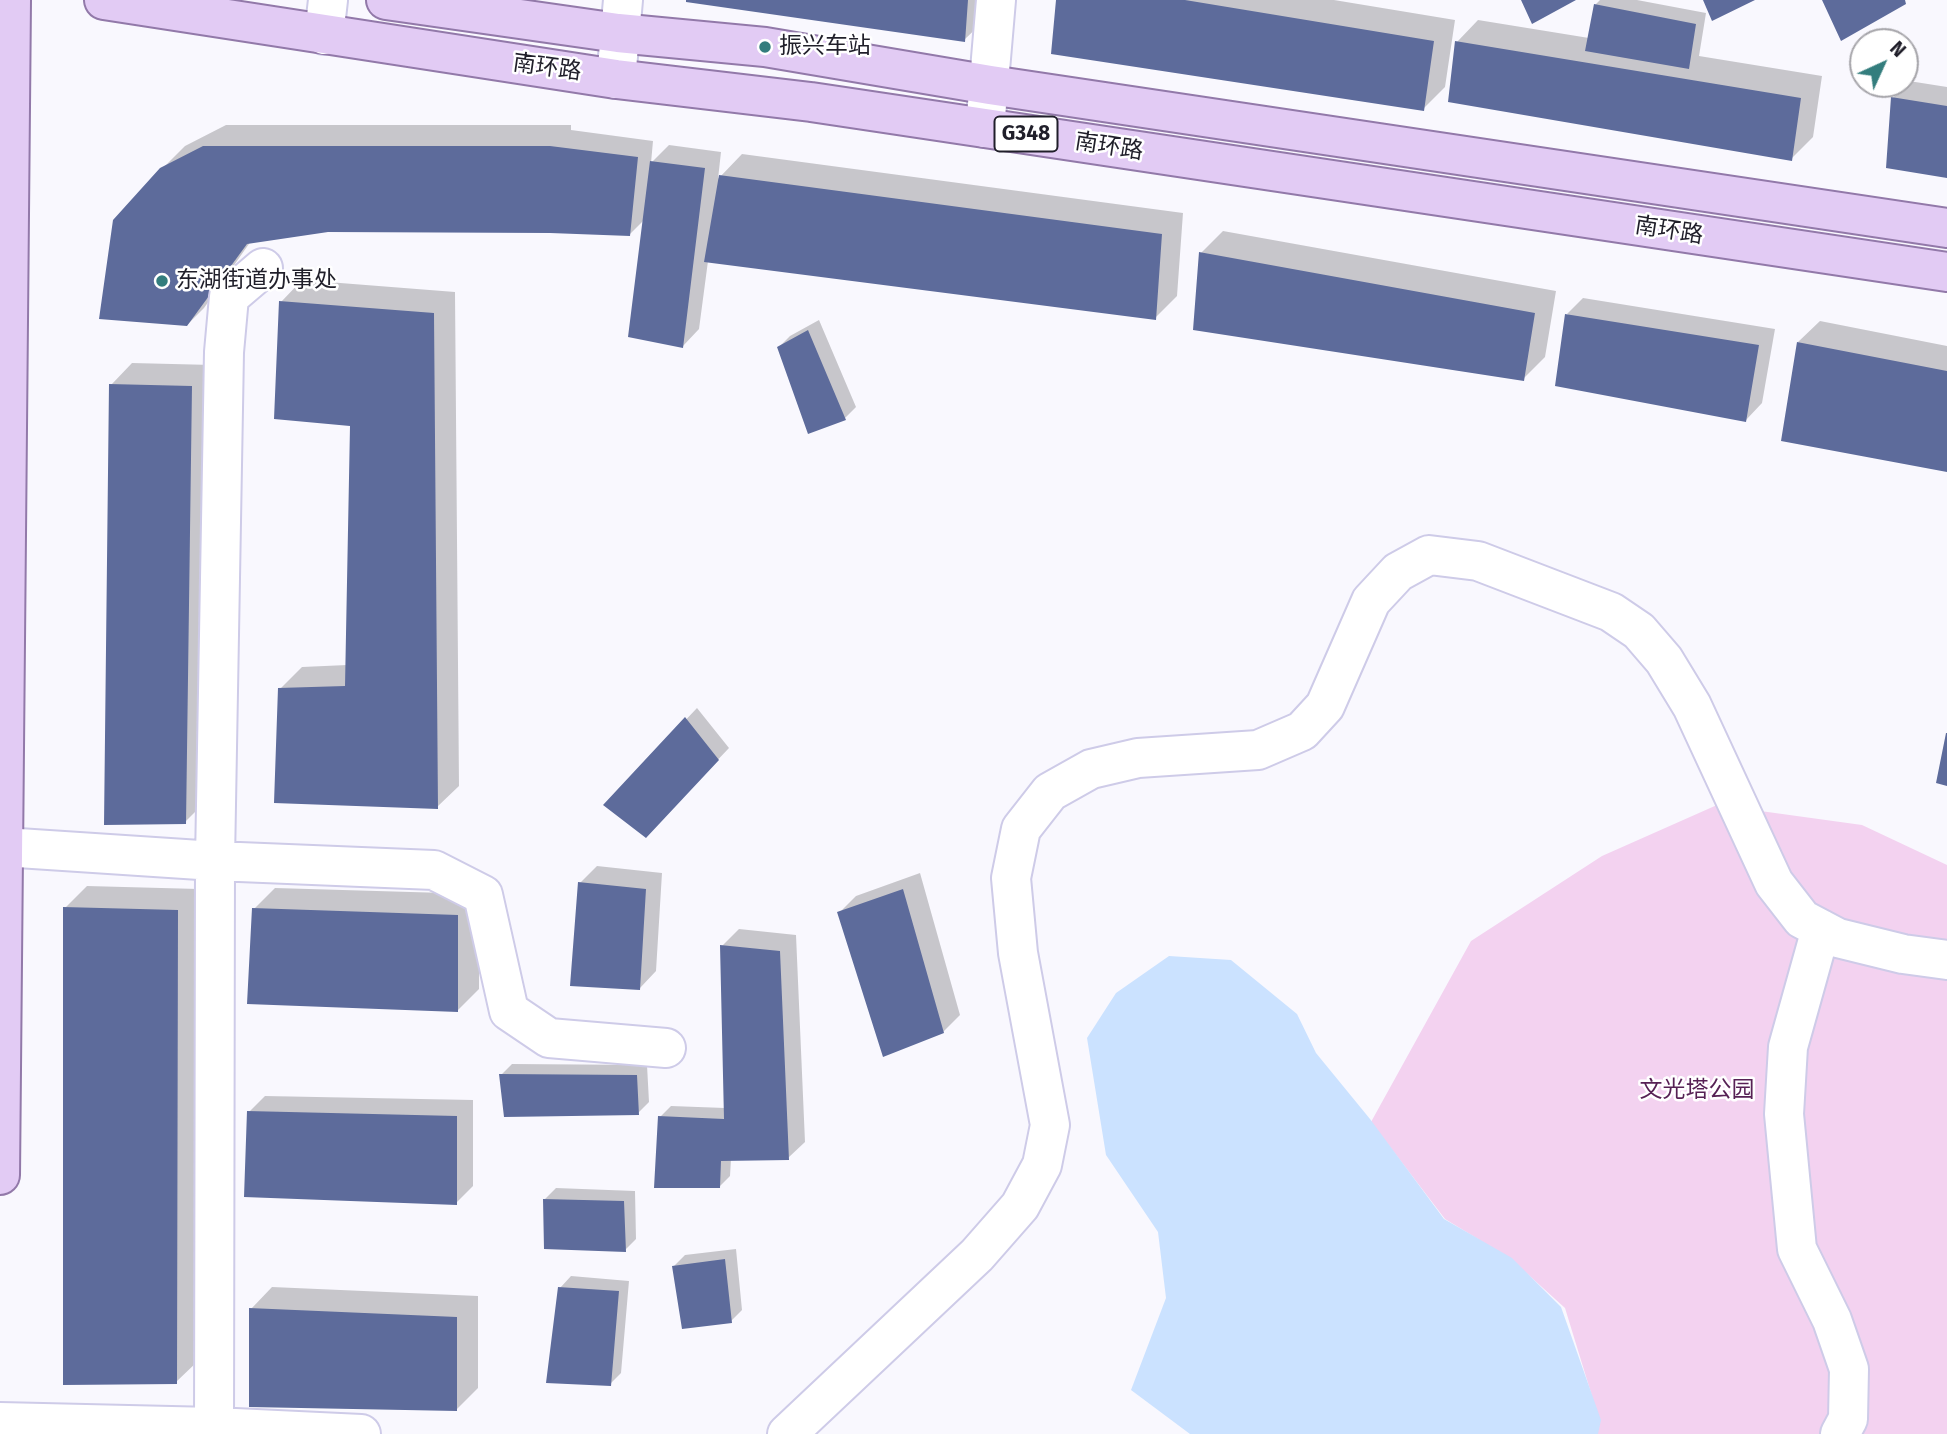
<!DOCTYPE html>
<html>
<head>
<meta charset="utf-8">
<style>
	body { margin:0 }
	#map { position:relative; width:1947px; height:1434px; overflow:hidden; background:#f9f8fe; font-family:"Fira Sans",sans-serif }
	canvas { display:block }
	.north { position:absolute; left:1849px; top:28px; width:70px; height:70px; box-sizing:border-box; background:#fff; border:2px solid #a6a5aa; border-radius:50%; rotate:45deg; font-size:19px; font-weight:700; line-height:28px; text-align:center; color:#201f2a }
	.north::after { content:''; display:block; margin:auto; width:24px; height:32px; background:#337d7d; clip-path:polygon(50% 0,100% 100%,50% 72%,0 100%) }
</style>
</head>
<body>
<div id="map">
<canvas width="1947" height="1434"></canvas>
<div class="north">N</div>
</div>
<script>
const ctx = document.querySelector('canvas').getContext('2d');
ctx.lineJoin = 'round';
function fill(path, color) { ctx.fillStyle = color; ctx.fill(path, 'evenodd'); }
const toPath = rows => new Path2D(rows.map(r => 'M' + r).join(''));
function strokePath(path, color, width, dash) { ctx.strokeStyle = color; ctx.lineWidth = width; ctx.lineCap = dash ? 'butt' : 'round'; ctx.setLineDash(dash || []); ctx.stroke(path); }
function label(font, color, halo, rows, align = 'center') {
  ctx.font = font + ' "Fira Sans","Noto Sans SC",sans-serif'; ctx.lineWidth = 5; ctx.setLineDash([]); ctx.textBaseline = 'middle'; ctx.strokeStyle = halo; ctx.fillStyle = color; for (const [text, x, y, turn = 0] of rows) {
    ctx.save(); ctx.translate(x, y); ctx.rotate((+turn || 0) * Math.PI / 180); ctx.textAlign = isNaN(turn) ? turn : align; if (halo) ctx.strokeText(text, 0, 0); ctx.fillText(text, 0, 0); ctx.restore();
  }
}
const green = toPath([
	[1717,805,1862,825,1947,865,1947,1434,1597,1434,1599,1419,1565,1308,1511,1259,1445,1219,1371,1122,1471,941,1602,856]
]);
const water = toPath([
	[1169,956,1231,960,1297,1014,1316,1053,1370,1119,1444,1219,1512,1258,1561,1307,1601,1420,1598,1434,1190,1434,1131,1390,1166,1298,1158,1232,1106,1155,1087,1038,1116,993]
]);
const shadow = toPath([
	[687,0,987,0,986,19,964,40],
	[1057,0,1334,0,1455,20,1445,87,1423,109],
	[1600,0,1637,0,1706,13,1699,56,1822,76,1813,137,1791,159,1457,42,1478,20,1589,38,1595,5],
	[1909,81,1947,87,1947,176,1893,98],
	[226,125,571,125,571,130,653,141,651,163,669,145,721,152,718,179,742,154,1183,213,1177,296,1155,318,708,261,699,329,683,346,645,219,630,234,550,231,327,231,251,241,204,308,187,325,162,169,185,146],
	[1223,231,1556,291,1545,357,1523,379,1201,253],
	[302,280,455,292,459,786,437,807,280,689,302,667,347,665,352,424,281,302],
	[1583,298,1775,329,1762,403,1746,420,1567,314],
	[819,320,856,407,845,418,779,347,790,336],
	[1820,321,1947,346,1947,470,1798,342],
	[132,363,213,365,207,800,185,822,111,385],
	[697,708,729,748,656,825,605,805],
	[597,866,662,873,656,971,640,988,580,883],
	[920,873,960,1015,943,1032,839,913,856,896],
	[87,886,199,889,198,1361,176,1382,65,908],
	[275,888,479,894,479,989,457,1011,254,909],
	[739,929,796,935,805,1142,788,1158,731,1159,730,1176,719,1187,660,1117,671,1106,725,1108,722,946],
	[512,1064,647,1065,649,1102,638,1113,501,1075],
	[265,1096,473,1100,473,1186,456,1203,249,1112],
	[556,1188,635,1191,636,1239,625,1250,545,1199],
	[736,1249,742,1310,731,1321,674,1266,685,1255],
	[571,1276,629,1281,621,1373,610,1384,560,1288],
	[272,1287,478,1296,478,1388,456,1410,251,1309]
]);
const building = toPath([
	[686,0,968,0,965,42,686,2],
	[1056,0,1185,0,1434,41,1424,111,1051,54],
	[1521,0,1576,0,1532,24],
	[1703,0,1755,0,1712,21],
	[1822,0,1905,0,1906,4,1841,41],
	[1594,4,1696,24,1689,69,1585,51],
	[1455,41,1801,98,1792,161,1448,102],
	[1891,97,1947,106,1947,178,1886,168],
	[203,146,550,146,638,157,630,236,550,233,328,232,247,244,187,326,99,319,113,220,160,168],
	[650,161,705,168,683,348,628,337],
	[719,175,1162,234,1156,320,704,262],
	[1199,252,1535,313,1524,381,1193,330],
	[279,301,434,313,438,809,274,803,278,688,345,686,350,426,274,419],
	[1565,314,1759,345,1746,422,1555,386],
	[808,330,846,420,808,434,777,347],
	[1797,342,1947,371,1947,472,1781,441],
	[109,384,192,386,186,824,104,825],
	[685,717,719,760,646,838,603,805],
	[1946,733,1947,733,1947,786,1936,783],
	[578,882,646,889,640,990,570,986],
	[903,889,944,1033,883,1057,837,912],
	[63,907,178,910,177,1384,63,1385],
	[252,908,458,915,458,1012,247,1004],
	[720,945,780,951,789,1160,721,1161,720,1188,654,1188,658,1116,724,1119],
	[499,1074,637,1075,639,1115,504,1117],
	[247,1111,457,1116,457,1205,244,1197],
	[543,1199,624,1201,626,1252,544,1249],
	[725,1259,732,1323,682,1329,672,1266],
	[558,1287,619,1291,611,1386,546,1383],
	[249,1308,457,1317,457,1411,249,1407]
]);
const minor = toPath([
	[324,35,328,0],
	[616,79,623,0],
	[985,128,996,0],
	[3,847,215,861,434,870,483,895,509,1011,549,1038,666,1048],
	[1821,929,1788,1047,1784,1114,1797,1249,1832,1320,1849,1369,1848,1419,1840,1434],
	[0,1422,214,1427,361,1434],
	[214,1427,215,861,224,352,229,297,263,268],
	[787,1434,977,1255,1020,1206,1042,1165,1050,1125,1018,953,1011,878,1021,829,1050,792,1091,769,1138,758,1258,750,1302,731,1325,706,1371,601,1398,572,1429,555,1478,561,1611,612,1639,631,1664,660,1692,706,1774,883,1802,919,1838,938,1903,954,1947,960]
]);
const major = toPath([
	[104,0,616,79,811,102,1947,272],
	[386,0,618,33,765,47,990,85,1947,228],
	[0,1175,11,0]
]);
const markers = [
	[765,47,7,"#337d7d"],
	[162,281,7,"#337d7d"]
];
const shields = [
	[1026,134,63]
];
const shieldNames = [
	["G348",1026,134]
];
const poiNames = [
	["振兴车站",779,47],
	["东湖街道办事处",176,281]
];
const streetNames = [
	["南环路",547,68,8],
	["南环路",1109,147,9],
	["南环路",1669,231,9]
];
const parkNames = [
	["文光塔公园",1697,1091]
];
fill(green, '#f3d2f0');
fill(water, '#cbe2ff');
fill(shadow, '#0003');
fill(building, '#5d6b9b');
strokePath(minor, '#cecbe8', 42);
strokePath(major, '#9279a9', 42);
strokePath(minor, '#fff', 38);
strokePath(major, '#e2cbf4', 38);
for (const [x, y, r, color] of markers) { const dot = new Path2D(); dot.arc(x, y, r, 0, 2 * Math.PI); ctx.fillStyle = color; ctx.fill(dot); strokePath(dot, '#fff', 2.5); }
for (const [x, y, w] of shields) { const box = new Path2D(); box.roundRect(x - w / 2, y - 17.5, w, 35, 5); ctx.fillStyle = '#fff'; ctx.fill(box); strokePath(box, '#201f2a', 2); }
label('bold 21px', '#201f2a', null, shieldNames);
label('23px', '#201f2a', '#fff', poiNames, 'left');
label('23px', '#201f2a', '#fff', streetNames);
label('23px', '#572155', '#fff', parkNames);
</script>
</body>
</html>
